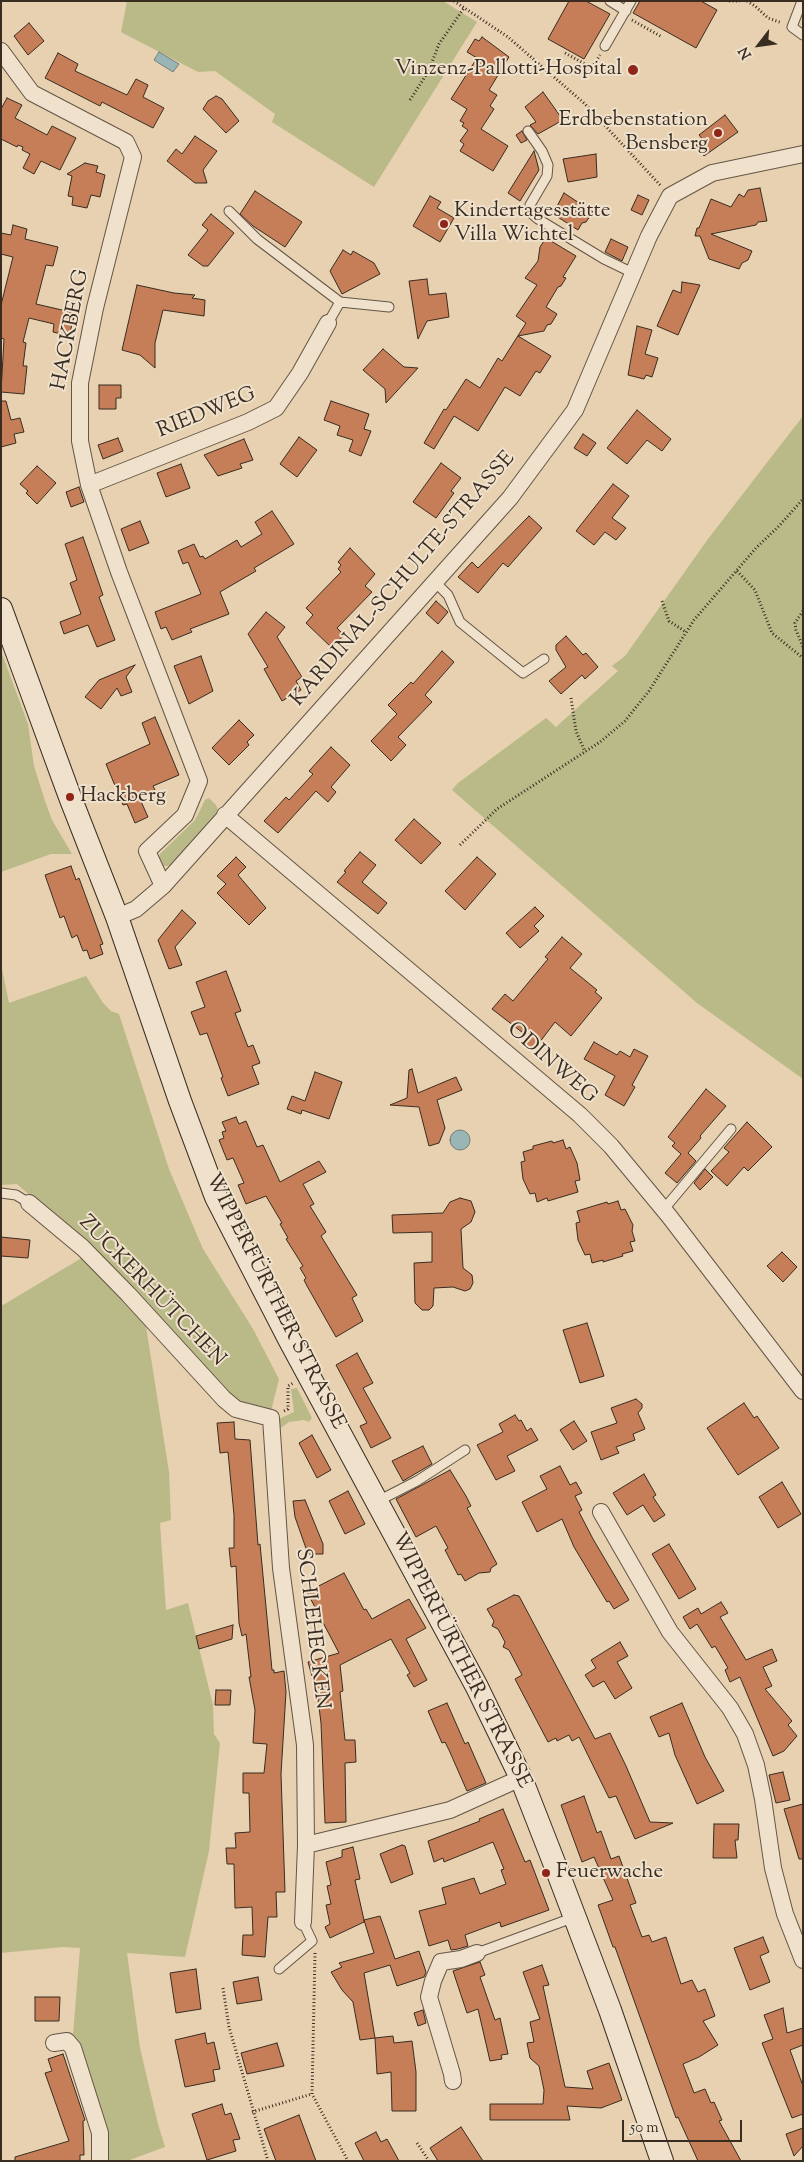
<!DOCTYPE html>
<html>
<head>
<meta charset="utf-8">
<style>
	body { margin:0 }
	#map { position:relative; width:804px; height:2162px; overflow:hidden; background:#e7d1b0; font-family:"Sorts Mill Goudy",serif }
	canvas { display:block }
	.frame { position:absolute; inset:0; border:2px solid #392c21; pointer-events:none }
	.north { position:absolute; left:734px; top:20px; width:50px; height:50px; -webkit-text-stroke:4px #efe1cc; paint-order:stroke; rotate:240deg; font-size:14px; font-weight:700; line-height:20px; text-align:center; color:#392c21 }
	.north::after { content:''; display:block; margin:auto; width:18px; height:22px; background:#392c21; clip-path:polygon(50% 0,100% 100%,50% 72%,0 100%) }
	.scale { position:absolute; left:622px; top:2120px; width:120px; height:22px; box-sizing:border-box; border:2px solid #392c21; border-top:0; padding-left:6px; font-size:15px; line-height:18px; white-space:nowrap; color:#392c21; -webkit-text-stroke:4px #efe1cc; paint-order:stroke }
</style>
</head>
<body>
<div id="map">
<canvas width="804" height="2162"></canvas>
<div class="frame"></div>
<div class="north">N</div>
<div class="scale">50 m</div>
</div>
<script>
const ctx = document.querySelector('canvas').getContext('2d');
ctx.lineJoin = 'round';
function fill(path, color) { ctx.fillStyle = color; ctx.fill(path, 'evenodd'); }
const toPath = rows => new Path2D(rows.map(r => 'M' + r).join(''));
function strokePath(path, color, width, dash) { ctx.strokeStyle = color; ctx.lineWidth = width; ctx.lineCap = dash ? 'butt' : 'round'; ctx.setLineDash(dash || []); ctx.stroke(path); }
function label(font, color, halo, rows, align = 'center') {
  ctx.font = font + ' "Sorts Mill Goudy",serif'; ctx.lineWidth = 4; ctx.setLineDash([]); ctx.textBaseline = 'middle'; ctx.strokeStyle = halo; ctx.fillStyle = color; for (const [text, x, y, turn = 0] of rows) {
    ctx.save(); ctx.translate(x, y); ctx.rotate((+turn || 0) * Math.PI / 180); ctx.textAlign = isNaN(turn) ? turn : align; if (halo) ctx.strokeText(text, 0, 0); ctx.fillText(text, 0, 0); ctx.restore();
  }
}
const green = toPath([
	[127,1,443,1,477,22,374,187,272,122,275,114,215,71,198,72,121,32],
	[803,416,803,1079,697,1003,452,790,458,783,546,718,556,727,618,671,612,666,625,656,708,539],
	[1,651,28,724,34,766,45,801,52,820,72,854,51,854,1,872],
	[209,798,216,805,218,810,210,822,172,864,168,866,161,866,158,861,160,854,195,820,205,800],
	[1,964,9,1003,86,976,103,1003,111,1011,119,1014,169,1169,203,1249,253,1329,279,1379,270,1415,236,1403,81,1241,17,1184,1,1185],
	[85,1256,145,1320,169,1472,171,1520,160,1523,166,1610,188,1603,213,1705,214,1734,220,1743,209,1851,185,1957,127,1953,140,2048,158,2124,165,2147,127,2161,107,2161,103,2113,73,2035,80,1948,63,1947,1,1953,1,1304,3,1305],
	[297,1388,312,1418,309,1422,304,1420,289,1422,279,1429,279,1419,294,1412,291,1389]
]);
const water = toPath([
	[159,52,179,64,173,72,154,60,159,52],
	'450 1140a10 10 0 1 1 20 0a10 10 0 1 1-20 0Z'
]);
const building = toPath([
	[569,1,586,1,610,14,584,59,548,39,569,1],
	[640,1,701,1,717,10,696,48,633,13,640,1],
	[29,23,44,41,28,55,14,36,29,23],
	[482,37,509,57,489,90,497,95,490,106,494,109,481,129,508,146,493,171,460,151,464,144,460,141,468,130,462,126,464,123,460,121,467,109,451,99,477,58,467,52,475,39,479,41,482,37],
	[58,53,78,64,75,71,127,95,136,79,148,85,143,97,164,108,153,128,102,102,100,106,45,78,58,53],
	[543,92,563,120,538,134,530,125,536,122,525,107,543,92],
	[216,96,222,99,239,121,226,133,203,109,208,101,216,96],
	[7,98,22,105,15,118,47,135,52,126,76,138,60,170,41,161,34,174,23,168,30,154,22,150,23,147,18,145,17,147,1,139,1,109,7,98],
	[725,115,738,132,704,156,696,145,703,140,699,135,725,115],
	[522,131,527,140,521,143,516,135,522,131],
	[195,136,217,151,203,170,207,183,195,183,167,161,176,149,182,154,195,136],
	[534,151,539,170,520,201,508,193,534,151],
	[596,154,597,177,568,182,563,159,596,154],
	[85,163,98,166,96,172,105,175,100,197,91,195,87,208,72,205,73,197,68,196,72,176,67,174,85,163],
	[760,188,767,221,758,222,756,225,711,234,752,251,748,260,742,263,739,269,709,259,700,236,695,236,697,228,699,228,711,199,731,207,739,194,744,197,748,190,760,188],
	[255,191,302,222,285,247,253,226,240,214,255,191],
	[564,193,593,212,586,222,582,223,578,230,553,214,564,193],
	[638,195,649,200,642,215,631,210,638,195],
	[430,196,441,202,437,208,454,218,440,242,413,226,430,196],
	[211,214,234,233,208,266,203,266,188,255,208,230,202,225,211,214],
	[13,225,27,229,25,239,58,247,53,266,46,265,36,304,75,313,69,336,53,332,54,324,29,318,23,342,26,343,23,366,27,366,24,394,1,392,4,339,1,338,1,305,13,257,1,254,1,233,11,235,13,225],
	[546,238,576,256,563,277,566,278,561,286,558,287,546,307,557,314,551,324,547,325,544,331,518,336,551,356,540,373,536,371,520,396,505,387,478,431,454,416,434,449,424,443,444,409,446,410,466,379,480,388,498,358,502,361,526,323,516,316,537,285,525,278,538,261,540,247,546,238],
	[611,239,628,247,622,261,605,252,611,239],
	[343,250,351,255,353,251,374,263,380,274,342,294,330,271,343,250],
	[427,279,429,295,446,293,449,317,427,321,418,339,409,281,427,279],
	[682,282,700,285,678,335,657,326,673,290,681,293,682,282],
	[137,285,174,293,195,295,192,298,205,300,204,316,163,310,155,343,155,368,140,355,122,350,137,285],
	[637,326,652,330,645,354,658,358,652,377,646,375,644,379,628,375,637,326],
	[383,349,404,367,418,368,386,403,385,389,363,370,383,349],
	[99,385,121,385,121,398,116,398,116,409,99,409,99,385],
	[1,401,6,401,11,420,20,418,24,432,14,434,16,443,1,447,1,401],
	[331,401,369,414,364,429,371,431,361,456,349,451,353,440,337,435,340,426,324,420,331,401],
	[637,410,671,439,662,451,647,440,627,464,607,448,637,410],
	[583,434,596,443,587,456,574,448,583,434],
	[299,437,317,450,297,477,280,464,299,437],
	[118,438,123,451,103,459,98,445,118,438],
	[244,439,253,460,240,464,242,468,218,476,204,455,244,439],
	[441,463,461,478,451,491,454,493,436,518,413,502,441,463],
	[181,464,190,488,166,497,157,473,181,464],
	[37,466,56,483,37,504,26,493,28,491,20,484,37,466],
	[613,484,629,496,612,518,626,528,616,540,605,532,594,545,576,531,613,484],
	[79,487,84,502,71,507,66,492,79,487],
	[272,511,294,544,254,568,256,571,220,592,229,614,190,629,192,632,172,640,166,627,161,629,155,612,201,594,188,562,183,564,178,551,194,544,200,557,203,556,205,559,237,540,241,547,262,534,255,522,272,511],
	[529,516,542,528,508,567,503,563,478,593,458,577,472,562,478,568,529,516],
	[140,521,149,543,129,551,121,529,140,521],
	[83,537,103,595,99,597,115,640,97,647,88,625,64,634,60,622,81,614,70,583,77,580,65,544,83,537],
	[350,548,375,574,365,586,372,592,337,628,344,635,332,648,306,623,313,615,306,608,341,572,338,569,341,565,338,562,350,548],
	[436,601,448,612,438,624,426,613,436,601],
	[266,612,285,627,277,637,302,677,296,681,301,690,282,701,264,669,268,667,248,634,266,612],
	[566,636,583,655,586,653,598,667,585,679,582,675,561,694,549,681,566,667,556,650,556,645,566,636],
	[442,651,454,662,425,695,432,702,398,737,406,745,391,761,371,741,397,714,388,705,411,682,413,684,442,651],
	[201,656,213,691,189,704,174,666,201,656],
	[135,665,126,677,132,692,121,696,117,688,101,709,85,697,99,680,135,665],
	[155,717,179,775,153,786,155,790,139,797,148,817,135,823,127,804,123,805,106,764,150,744,142,723,155,717],
	[239,720,254,735,247,742,249,745,229,765,212,748,239,720],
	[331,747,350,765,331,787,336,792,328,802,316,791,278,833,264,821,286,797,289,800,313,774,309,771,331,747],
	[414,819,441,843,421,864,395,840,414,819],
	[360,852,376,865,362,882,387,903,378,914,337,882,346,872,344,871,360,852],
	[236,857,246,867,238,875,266,908,249,925,217,893,226,884,217,876,236,857],
	[477,857,496,874,465,910,445,891,477,857],
	[71,866,76,880,79,878,103,944,100,945,103,954,90,959,87,950,83,951,77,935,72,938,64,916,60,918,45,875,71,866],
	[535,907,544,916,534,926,539,931,520,948,506,933,535,907],
	[182,910,196,923,175,947,182,965,169,969,158,940,182,910],
	[562,937,582,954,570,968,597,990,595,992,602,998,571,1036,555,1022,533,1051,522,1042,527,1036,492,1009,505,994,513,1001,548,959,545,957,562,937],
	[226,971,241,1011,235,1013,248,1047,253,1045,260,1063,252,1066,259,1084,228,1096,221,1078,223,1077,207,1033,200,1035,191,1012,205,1007,196,982,226,971],
	[594,1042,617,1055,620,1051,630,1057,634,1049,648,1056,632,1085,635,1087,624,1106,605,1095,615,1076,584,1059,594,1042],
	[412,1069,418,1093,456,1077,462,1090,437,1100,445,1128,439,1143,429,1146,419,1107,390,1105,407,1098,409,1070,412,1069],
	[315,1072,342,1082,329,1119,302,1110,301,1114,287,1109,292,1096,305,1101,315,1072],
	[706,1089,726,1106,700,1136,701,1138,688,1153,696,1161,677,1183,665,1173,681,1154,672,1146,675,1143,668,1137,706,1089],
	[236,1117,239,1124,246,1121,257,1147,263,1145,280,1182,319,1161,326,1172,303,1184,314,1204,310,1206,326,1232,321,1236,357,1295,352,1298,363,1321,336,1337,307,1286,304,1280,306,1278,300,1268,303,1266,286,1239,288,1238,280,1224,282,1223,266,1196,246,1204,238,1185,244,1183,233,1158,227,1160,219,1140,224,1138,222,1132,226,1131,222,1122,236,1117],
	[747,1122,772,1147,748,1171,744,1167,727,1186,711,1171,729,1152,724,1148,747,1122],
	[563,1140,566,1149,570,1147,577,1163,580,1180,575,1181,578,1192,548,1201,547,1198,537,1202,535,1193,530,1194,523,1179,521,1162,525,1161,523,1152,533,1149,533,1146,552,1141,553,1143,563,1140],
	[705,1169,713,1177,700,1190,694,1183,705,1169],
	[460,1198,471,1201,475,1212,471,1222,461,1229,463,1268,472,1275,473,1283,470,1289,465,1291,453,1287,434,1288,433,1306,429,1310,422,1310,415,1303,414,1263,432,1262,432,1232,393,1233,392,1215,443,1213,450,1202,460,1198],
	[618,1201,621,1210,625,1209,633,1225,632,1231,635,1241,630,1242,633,1251,622,1254,623,1256,603,1262,603,1260,592,1263,590,1254,585,1255,578,1240,576,1223,580,1222,577,1211,607,1202,608,1204,618,1201],
	[1,1237,30,1240,28,1258,1,1256,1,1237],
	[782,1252,797,1267,783,1282,767,1266,782,1252],
	[587,1323,604,1376,580,1383,563,1330,587,1323],
	[357,1353,373,1383,363,1388,391,1438,371,1448,360,1426,367,1423,336,1365,357,1353],
	[636,1399,642,1404,642,1408,638,1413,645,1429,633,1434,635,1440,616,1447,619,1453,601,1460,591,1432,617,1423,611,1408,636,1399],
	[744,1403,754,1418,757,1416,779,1448,738,1475,707,1428,744,1403],
	[515,1415,519,1421,521,1420,527,1431,531,1428,538,1440,507,1456,515,1471,496,1480,477,1445,503,1432,499,1424,515,1415],
	[574,1421,587,1441,573,1450,560,1430,574,1421],
	[234,1422,235,1439,250,1440,258,1545,260,1544,272,1670,274,1670,274,1673,284,1671,286,1692,281,1774,285,1892,276,1892,277,1917,268,1917,265,1957,242,1955,243,1935,253,1935,252,1907,235,1908,234,1864,227,1864,226,1848,236,1848,235,1833,250,1832,249,1793,243,1793,243,1773,264,1773,267,1744,253,1743,255,1710,249,1677,251,1677,246,1634,242,1636,239,1623,236,1566,231,1567,229,1548,234,1548,234,1515,228,1452,220,1453,217,1423,234,1422],
	[312,1435,331,1470,317,1478,299,1443,312,1435],
	[423,1446,432,1464,403,1481,392,1461,423,1446],
	[560,1466,570,1485,576,1482,582,1493,575,1496,582,1510,579,1512,593,1539,629,1600,614,1609,609,1601,607,1602,574,1547,562,1519,537,1532,522,1502,547,1489,540,1476,560,1466],
	[450,1470,466,1496,471,1506,467,1508,497,1564,491,1568,490,1572,479,1573,465,1581,461,1574,458,1575,445,1550,448,1548,436,1526,416,1537,396,1499,450,1470],
	[644,1474,656,1495,653,1497,665,1515,654,1522,643,1505,627,1515,613,1493,644,1474],
	[782,1482,801,1514,778,1528,759,1497,782,1482],
	[348,1491,365,1524,345,1534,329,1501,348,1491],
	[305,1500,323,1544,323,1554,308,1554,295,1517,293,1501,305,1500],
	[669,1544,696,1589,679,1599,652,1554,669,1544],
	[344,1573,364,1610,366,1609,372,1619,409,1599,426,1628,406,1639,427,1680,414,1687,407,1675,410,1673,391,1639,340,1665,343,1691,340,1692,345,1740,355,1740,356,1762,345,1763,346,1822,325,1823,321,1723,315,1675,312,1676,308,1662,339,1653,307,1592,344,1573],
	[514,1595,519,1596,595,1739,610,1733,626,1766,650,1822,673,1823,635,1839,616,1796,609,1798,579,1737,572,1741,569,1735,557,1741,556,1738,548,1742,515,1679,522,1675,509,1650,503,1647,505,1642,498,1629,492,1626,494,1621,487,1609,514,1595],
	[721,1602,728,1613,720,1617,746,1660,772,1649,777,1661,763,1667,772,1686,765,1689,792,1721,788,1725,797,1736,784,1751,773,1756,740,1677,730,1682,725,1670,728,1668,715,1646,712,1648,697,1624,690,1629,683,1617,698,1608,701,1614,721,1602],
	[233,1625,232,1639,199,1649,196,1636,233,1625],
	[620,1642,628,1656,617,1662,632,1688,615,1699,604,1681,593,1687,585,1675,596,1668,591,1660,620,1642],
	[216,1690,231,1690,230,1705,215,1705,216,1690],
	[447,1703,465,1744,468,1742,486,1783,467,1791,449,1750,445,1742,442,1743,428,1711,447,1703],
	[682,1703,705,1757,724,1791,697,1804,675,1755,669,1733,659,1737,650,1717,682,1703],
	[783,1772,790,1800,776,1803,769,1775,783,1772],
	[584,1796,597,1833,601,1831,611,1859,619,1856,636,1903,630,1905,642,1937,649,1935,652,1942,666,1937,681,1984,692,1980,698,1992,705,1989,715,2016,703,2021,718,2045,699,2057,683,2064,694,2093,705,2089,711,2103,714,2102,722,2120,719,2121,741,2161,698,2161,678,2117,676,2118,615,1947,613,1947,598,1905,613,1900,594,1857,582,1862,561,1805,584,1796],
	[803,1804,803,1859,799,1859,784,1809,803,1804],
	[503,1809,525,1862,530,1860,549,1910,501,1927,500,1922,465,1935,468,1946,458,1949,451,1950,448,1940,429,1946,419,1911,446,1904,442,1888,474,1878,480,1894,506,1884,501,1870,504,1869,493,1842,444,1862,443,1858,434,1862,428,1841,480,1821,479,1819,503,1809],
	[714,1824,739,1824,738,1840,735,1840,737,1858,713,1858,714,1824],
	[402,1845,405,1846,413,1874,391,1883,380,1854,402,1845],
	[353,1847,360,1879,355,1880,364,1920,380,1916,395,1959,419,1951,426,1972,424,1977,397,1986,390,1965,364,1973,375,2038,393,2036,394,2043,412,2041,416,2072,416,2111,392,2111,391,2072,377,2074,375,2038,360,2040,353,2002,342,1990,331,1972,342,1967,339,1963,374,1953,364,1920,364,1922,330,1938,325,1927,330,1924,326,1905,331,1904,327,1886,331,1885,326,1862,342,1857,342,1850,353,1847],
	[763,1937,769,1952,760,1956,770,1982,750,1990,734,1948,763,1937],
	[480,1962,485,1975,480,1977,495,2020,500,2018,508,2054,501,2055,502,2059,490,2061,478,2009,467,2013,453,1971,480,1962],
	[542,1965,549,1985,543,1986,565,2087,593,2089,587,2071,609,2063,622,2100,601,2108,567,2106,570,2120,490,2120,490,2104,543,2104,544,2090,539,2066,530,2058,527,2043,534,2042,530,2022,540,2019,523,1972,542,1965],
	[196,1969,201,2009,176,2013,170,1973,196,1969],
	[258,1977,262,2000,237,2004,233,1982,258,1977],
	[35,1997,60,1997,59,2021,35,2021,35,1997],
	[783,2008,787,2033,803,2028,803,2045,790,2050,803,2086,803,2114,792,2118,762,2043,773,2039,764,2015,783,2008],
	[423,2010,426,2023,418,2026,414,2013,423,2010],
	[205,2033,207,2044,214,2042,220,2069,213,2070,215,2081,185,2087,175,2040,205,2033],
	[277,2043,284,2066,247,2074,241,2053,277,2043],
	[63,2054,85,2120,83,2121,84,2155,80,2155,80,2161,15,2161,15,2157,69,2141,45,2073,52,2071,48,2059,63,2054],
	[222,2104,225,2115,231,2113,240,2139,233,2140,236,2151,207,2160,192,2114,222,2104],
	[299,2115,316,2161,276,2161,264,2129,299,2115],
	[461,2127,483,2161,438,2161,430,2148,461,2127],
	[803,2128,803,2146,794,2156,786,2134,803,2128],
	[376,2132,381,2142,387,2139,399,2161,364,2161,355,2143,376,2132]
]);
const path = toPath([
	[454,1,508,37,585,104,661,186],
	[729,1,740,1],
	[747,1,755,6,768,18,782,23],
	[632,20,662,37],
	[565,53,592,68,600,55],
	[410,100,428,72,439,44,464,8],
	[737,571,755,590,772,633,803,658],
	[662,601,669,621,686,632],
	[803,611,795,623,796,630,803,647],
	[571,698,576,731,585,752],
	[460,845,497,809,600,742,625,721,649,691,694,620,756,548,779,526,803,499],
	[284,1411,288,1409,288,1386,293,1383],
	[315,1953,312,2094,348,2161],
	[223,1988,229,2027,268,2161],
	[252,2112,312,2094],
	[417,2143,429,2161]
]);
const service = toPath([
	[610,1,626,11],
	[802,1,792,27,803,35],
	[605,46,631,1],
	[528,131,542,151,548,165,547,176,530,205,531,213,538,219,604,259,633,273],
	[229,211,257,239,340,302,328,323],
	[340,302,389,307],
	[435,582,448,595,460,622,523,673,544,659],
	[1,1193,16,1195,29,1203],
	[664,1209,731,1129],
	[378,1501,417,1481,465,1450],
	[477,1953,575,1917],
	[279,1969,312,1941,303,1922]
]);
const minor = toPath([
	[1,51,32,93,126,142,133,157,95,308,80,383,80,441,89,485,119,572,199,781,185,815,147,851,163,886],
	[89,485,248,422,276,408,300,373,328,323],
	[225,815,580,1115,611,1146,669,1216,803,1391],
	[117,917,136,909,163,886,510,498,575,410,649,236,670,196,712,173,803,154],
	[29,1203,83,1248,128,1294,224,1399,236,1409,271,1418,281,1568,305,1745,306,1845,303,1922],
	[601,1512,670,1632,730,1708,745,1734,756,1765,763,1799,773,1868,785,1914,803,1960],
	[306,1845,450,1810,521,1778],
	[54,2043,67,2041,73,2048,100,2133,100,2161],
	[453,2081,452,2074,429,1997,433,1981,441,1962,461,1959,477,1953]
]);
const secondary = toPath([
	[1,609,70,797,117,917,180,1101,216,1197,289,1339,477,1687,521,1778,555,1865,610,2010,662,2161]
]);
const markers = [
	[633,70,6,"#8f2418"],
	[718,133,5,"#8f2418"],
	[444,224,5,"#8f2418"],
	[70,797,5,"#8f2418"],
	[546,1873,5,"#8f2418"]
];
const poiNames = [
	["Vinzenz-Pallotti-Hospital",622,70,"right"],
	["Erdbebenstation",708,121,"right"],
	["Bensberg",708,145,"right"],
	["Kindertagesstätte",454,212],
	["Villa Wichtel",454,236],
	["Hackberg",80,797],
	["Feuerwache",556,1873]
];
const streetNames = [
	["HACKBERG",72,330,-79],
	["RIEDWEG",207,414,-22],
	["KARDINAL-SCHULTE-STRASSE",404,580,-49],
	["ODINWEG",551,1064,41],
	["ZUCKERHÜTCHEN",151,1292,46],
	["WIPPERFÜRTHER STRASSE",274,1302,63],
	["SCHLEHECKEN",311,1629,83],
	["WIPPERFÜRTHER STRASSE",460,1661,63]
];
fill(green, '#baba88');
fill(water, '#9ab5b5');
strokePath(water, '#737e7a', 1);
fill(building, '#c57e57');
strokePath(building, '#392c21', 1);
strokePath(service, '#645545', 11);
strokePath(minor, '#645545', 18);
strokePath(secondary, '#392c21', 24);
strokePath(path, '#392c21', 3, [1, 2.5]);
strokePath(service, '#efe1cc', 9);
strokePath(minor, '#efe1cc', 16);
strokePath(secondary, '#efe1cc', 22);
for (const [x, y, r, color] of markers) { const dot = new Path2D(); dot.arc(x, y, r, 0, 2 * Math.PI); ctx.fillStyle = color; ctx.fill(dot); strokePath(dot, '#efe1cc', 2); }
label('21px', '#392c21', '#efe1cc', poiNames, 'left');
label('21px', '#392c21', '#efe1cc', streetNames);
</script>
</body>
</html>
